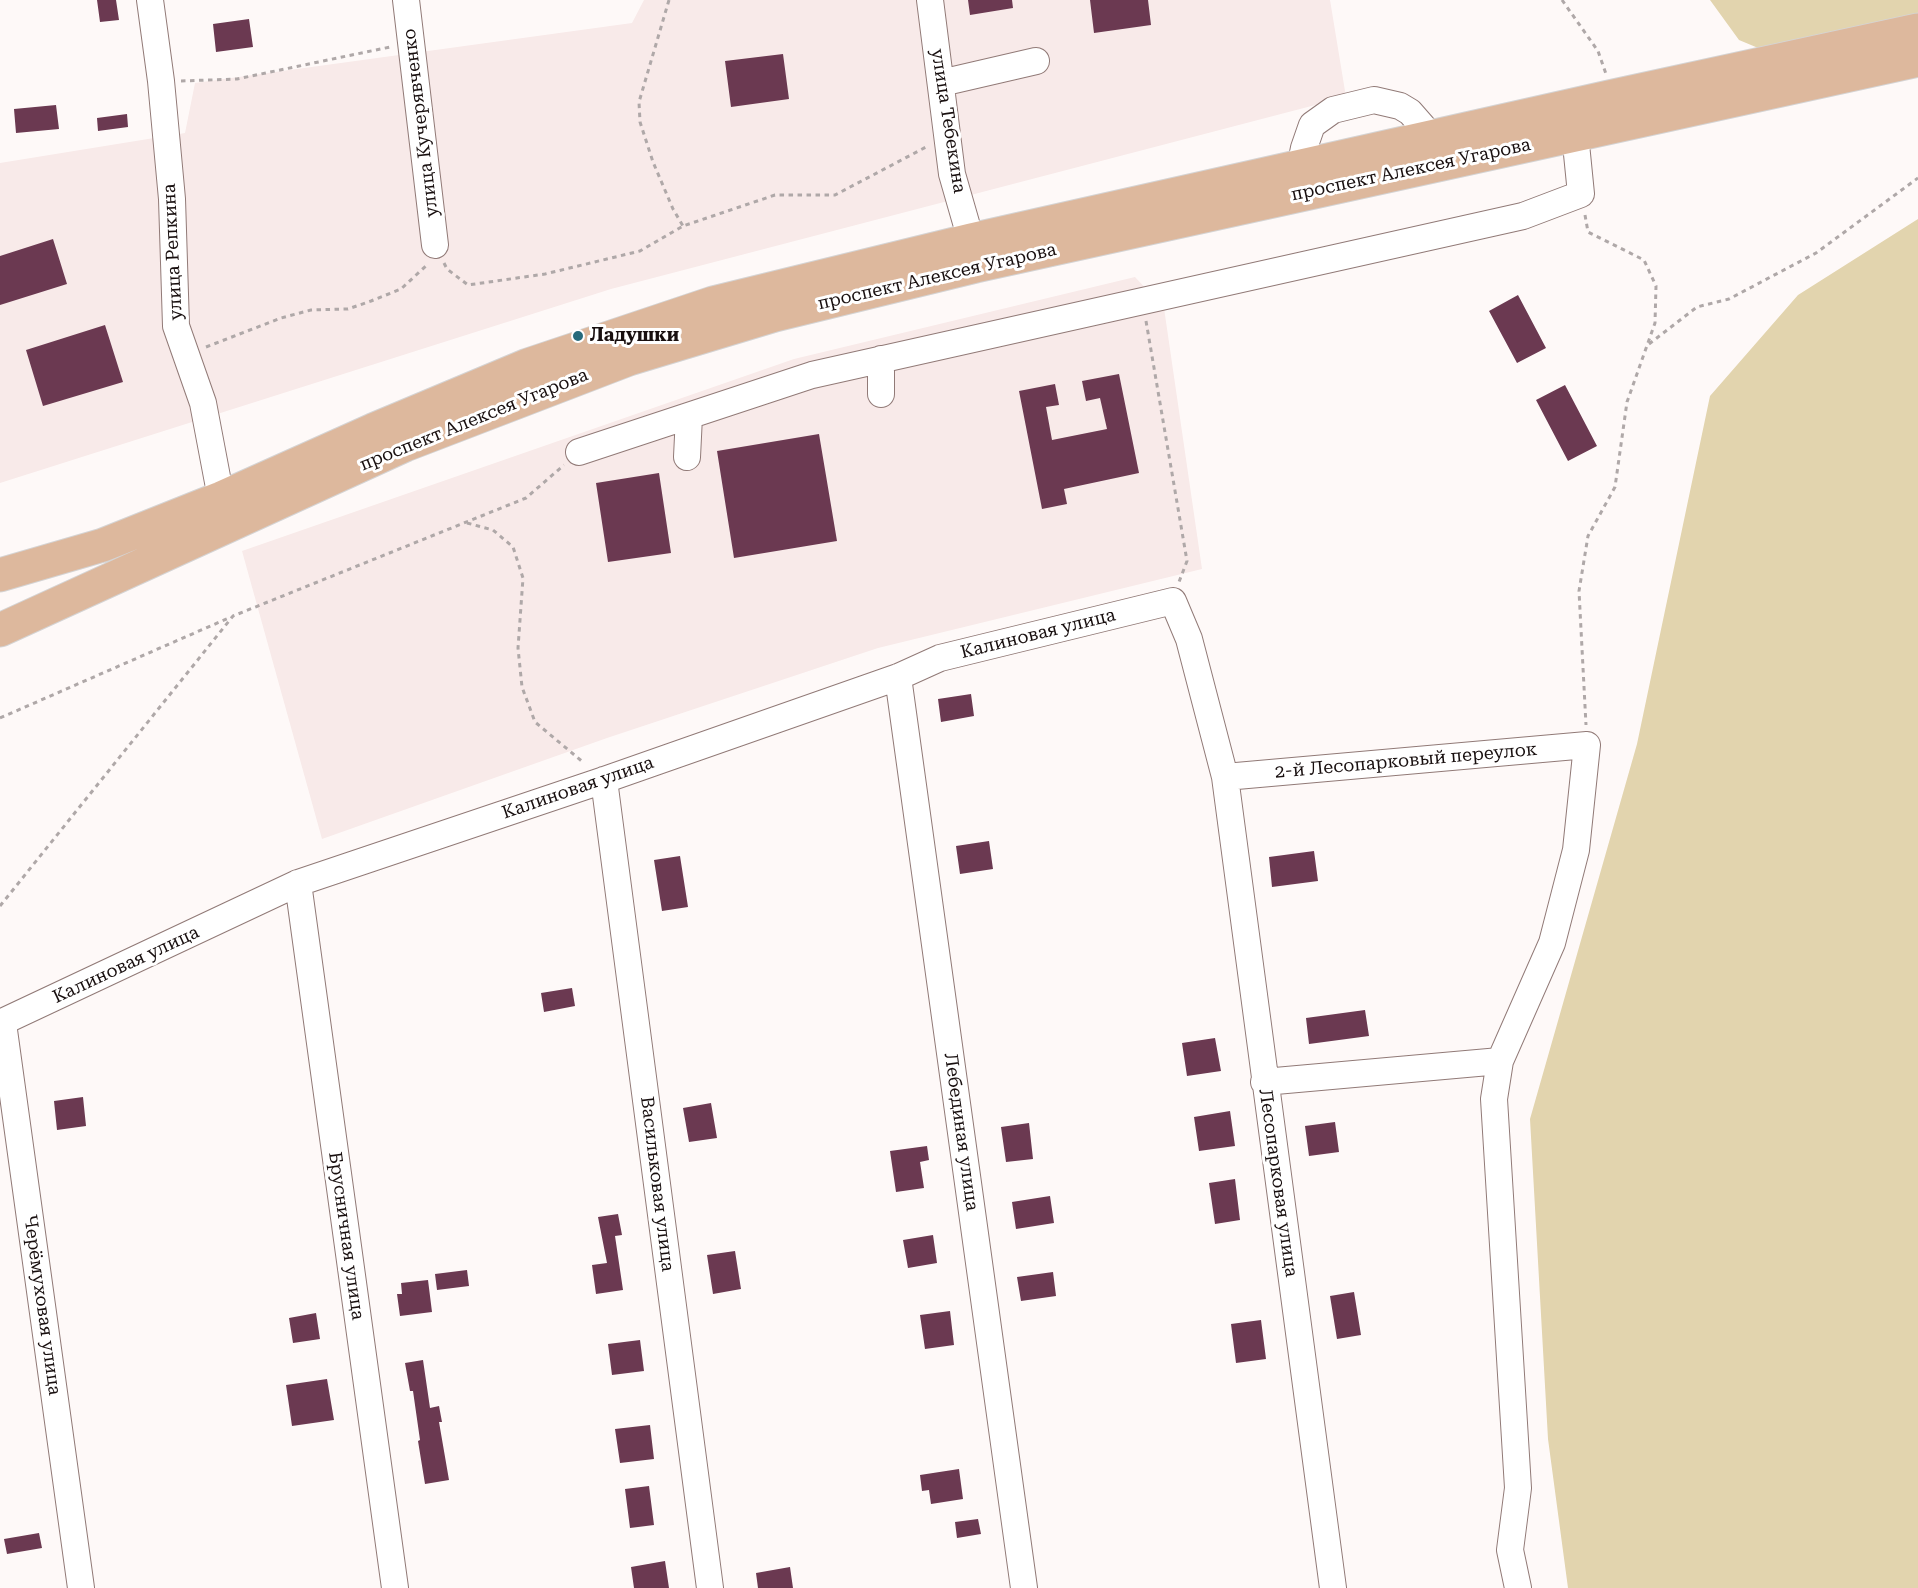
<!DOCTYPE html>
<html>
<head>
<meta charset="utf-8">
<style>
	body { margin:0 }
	canvas { display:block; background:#fef9f8 }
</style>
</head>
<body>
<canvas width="1918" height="1588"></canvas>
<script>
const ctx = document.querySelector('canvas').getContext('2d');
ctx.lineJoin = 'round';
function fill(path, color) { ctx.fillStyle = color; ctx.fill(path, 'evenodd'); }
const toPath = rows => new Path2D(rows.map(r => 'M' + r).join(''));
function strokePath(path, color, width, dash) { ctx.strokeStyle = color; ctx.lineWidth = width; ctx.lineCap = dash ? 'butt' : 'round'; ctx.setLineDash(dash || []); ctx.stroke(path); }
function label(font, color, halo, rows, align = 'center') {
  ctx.font = font + ' "Roboto Serif",serif'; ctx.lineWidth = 6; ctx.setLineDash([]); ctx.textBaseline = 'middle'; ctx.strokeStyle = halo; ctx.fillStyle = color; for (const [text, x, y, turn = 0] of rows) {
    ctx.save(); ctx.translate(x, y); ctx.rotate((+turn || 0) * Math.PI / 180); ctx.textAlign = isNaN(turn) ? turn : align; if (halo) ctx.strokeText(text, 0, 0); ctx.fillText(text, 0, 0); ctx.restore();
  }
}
const built = toPath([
	[644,0,1330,0,1346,97,611,289,0,483,0,163,185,133,195,83,632,23],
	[1135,277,1164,308,1202,569,878,648,607,738,322,839,242,551,794,359]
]);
const green = toPath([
	[1710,0,1918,0,1918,16,1763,50,1739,40],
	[1918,219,1918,1588,1568,1588,1548,1439,1530,1119,1637,744,1710,396,1798,295]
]);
const building = toPath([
	[97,0,116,0,119,20,100,22],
	[968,0,1012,0,1013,8,970,15],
	[1090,0,1148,0,1151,25,1094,33],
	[249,19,253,47,216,52,213,24],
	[783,54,789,99,731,107,725,61],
	[56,105,59,129,16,133,14,109],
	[127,114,128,127,98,131,97,118],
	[53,239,67,284,0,305,0,256],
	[1518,295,1546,348,1517,363,1489,311],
	[105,325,123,382,43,406,26,350],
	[1119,374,1139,473,1064,489,1067,504,1042,509,1019,391,1055,384,1059,405,1046,407,1052,440,1107,429,1100,398,1086,401,1082,381],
	[1565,385,1597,446,1568,461,1536,400],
	[819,434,837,541,734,558,717,451],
	[659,473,671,553,608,562,596,483],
	[971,694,974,716,941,722,938,699],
	[989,841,993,869,960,874,956,846],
	[1314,851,1318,881,1272,887,1269,857],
	[680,856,688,907,662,911,654,860],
	[572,988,575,1006,544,1012,541,993],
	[1365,1010,1369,1036,1309,1044,1306,1018],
	[1215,1038,1221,1071,1187,1076,1182,1043],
	[83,1097,86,1126,57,1130,54,1101],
	[711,1103,717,1138,689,1142,683,1108],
	[1230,1111,1235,1146,1199,1151,1194,1117],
	[1335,1122,1339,1152,1309,1156,1305,1126],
	[1029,1123,1033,1159,1006,1162,1001,1127],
	[927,1146,929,1160,920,1162,924,1188,896,1192,890,1151],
	[1235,1179,1240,1220,1215,1224,1209,1183],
	[1050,1196,1054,1223,1016,1229,1012,1202],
	[618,1214,622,1235,615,1236,623,1290,596,1294,592,1265,607,1263,598,1217],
	[933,1235,937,1263,908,1268,903,1240],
	[735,1251,741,1289,713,1294,707,1255],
	[467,1270,469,1286,437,1290,435,1274],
	[1053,1272,1056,1296,1021,1301,1017,1277],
	[428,1280,432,1312,400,1316,397,1294,402,1294,401,1283],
	[1354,1292,1361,1335,1337,1339,1330,1296],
	[950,1311,954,1345,925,1349,920,1315],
	[316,1313,320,1339,293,1343,289,1318],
	[1261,1320,1266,1359,1236,1363,1231,1324],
	[640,1340,644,1371,612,1375,608,1344],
	[423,1360,430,1408,439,1406,442,1422,439,1422,449,1480,425,1484,418,1441,420,1440,413,1391,410,1391,405,1363],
	[327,1379,334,1420,292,1426,286,1385],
	[650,1425,654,1459,620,1463,615,1429],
	[959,1469,963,1499,931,1504,929,1490,922,1491,920,1475],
	[649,1486,654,1525,630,1528,625,1489],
	[978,1519,981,1534,957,1538,955,1522],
	[39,1533,42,1548,7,1554,4,1539],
	[665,1561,669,1588,634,1588,631,1567],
	[790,1567,793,1588,758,1588,756,1573]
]);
const path = toPath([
	[669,0,639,102,640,122,653,162,673,209,683,226],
	[1562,0,1598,51,1606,74],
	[181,81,237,79,390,47],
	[1585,215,1588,232,1644,260,1656,286,1655,323,1627,402,1615,487,1588,536,1579,591,1586,725],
	[444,263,447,269,468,285,545,274,640,251,683,226,775,195,835,195,928,146],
	[1146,321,1187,561,1179,582],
	[1649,344,1697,307,1729,299,1816,253,1918,178],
	[206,347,281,318,311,310,348,309,371,301,401,289,428,264],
	[467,523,493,530,513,547,523,578,518,648,522,687,535,722,584,763],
	[0,718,231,617],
	[0,906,233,616,526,498,564,465]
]);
const minor = toPath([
	[150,0,161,81,172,199,176,326,203,403,221,498],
	[406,0,435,245],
	[930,0,952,174,971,240],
	[941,83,1036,61],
	[1300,168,1304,148,1312,125,1333,110,1374,100,1400,106,1410,112,1424,128,1429,138],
	[881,359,881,394],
	[579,452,812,375,1523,216,1581,194,1575,134],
	[687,457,689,416],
	[898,677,1024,1588],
	[1225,777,1587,745,1576,850,1552,943,1500,1061,1494,1099,1518,1488,1510,1550,1518,1588],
	[604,780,710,1588],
	[298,883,395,1588],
	[0,1023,298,883,604,780,898,677,940,658,1173,601,1189,639,1225,777,1333,1588],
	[3,1023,81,1588],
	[1264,1082,1500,1061]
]);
const major = toPath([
	[0,575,103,545,221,498,373,430,528,365,713,303,971,240,1613,96,1918,30],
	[0,630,405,445,629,359,775,315,976,266,1918,60]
]);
const markers = [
	[578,336,6,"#266a7b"]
];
const streetNames = [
	["улица Тебекина",948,121,81],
	["улица Кучерявченко",421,123,-97],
	["проспект Алексея Угарова",1411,170,-12],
	["улица Репкина",173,252,-93],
	["проспект Алексея Угарова",937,277,-13],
	["проспект Алексея Угарова",474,420,-22],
	["Калиновая улица",1038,634,-14],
	["2-й Лесопарковый переулок",1406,761,-5],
	["Калиновая улица",578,788,-19],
	["Калиновая улица",126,965,-25],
	["Лебединая улица",961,1132,82],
	["Лесопарковая улица",1278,1183,82],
	["Васильковая улица",657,1184,83],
	["Брусничная улица",346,1236,82],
	["Черёмуховая улица",42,1305,82]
];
const poiNames = [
	["Ладушки",590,336]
];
fill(built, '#f8eae9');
fill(green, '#e2d4ae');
fill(building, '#6b3951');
strokePath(minor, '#917a77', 28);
strokePath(major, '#d5d4d4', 35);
strokePath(path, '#afa8a8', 3, [4.5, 4.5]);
strokePath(minor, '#fff', 26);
strokePath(major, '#ddb89d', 33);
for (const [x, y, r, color] of markers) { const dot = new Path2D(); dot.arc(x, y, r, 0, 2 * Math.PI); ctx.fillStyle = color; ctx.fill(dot); strokePath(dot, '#fff', 2); }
label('18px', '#180f0f', '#fff', streetNames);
label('bold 18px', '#180f0f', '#fff', poiNames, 'left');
</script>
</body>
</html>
